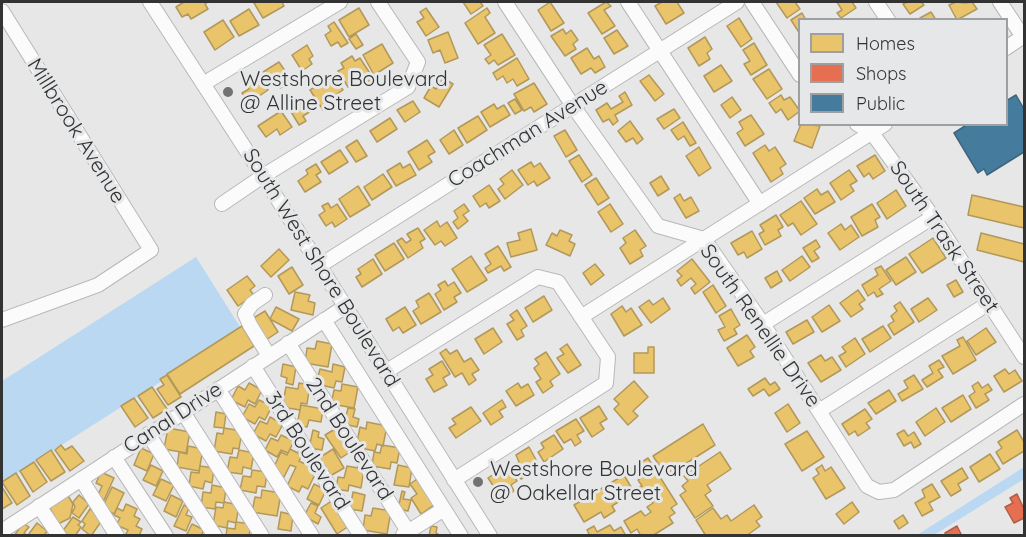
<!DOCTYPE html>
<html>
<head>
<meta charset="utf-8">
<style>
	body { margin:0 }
	#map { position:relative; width:1026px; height:537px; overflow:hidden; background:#e7e7e7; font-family:Quicksand,sans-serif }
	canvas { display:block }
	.frame { position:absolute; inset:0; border:3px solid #333; pointer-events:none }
	.legend { position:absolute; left:798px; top:18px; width:210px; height:108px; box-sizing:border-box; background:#e6e7e8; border:2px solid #9e9fa0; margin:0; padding:8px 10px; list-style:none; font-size:18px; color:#333 }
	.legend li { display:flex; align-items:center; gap:12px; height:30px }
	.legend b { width:30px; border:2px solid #9e9fa0 }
</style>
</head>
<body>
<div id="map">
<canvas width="1026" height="537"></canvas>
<div class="frame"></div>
<ul class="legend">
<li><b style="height:16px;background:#e9c46a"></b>Homes</li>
<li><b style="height:16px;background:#e76f51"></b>Shops</li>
<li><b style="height:16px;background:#457b9d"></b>Public</li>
</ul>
</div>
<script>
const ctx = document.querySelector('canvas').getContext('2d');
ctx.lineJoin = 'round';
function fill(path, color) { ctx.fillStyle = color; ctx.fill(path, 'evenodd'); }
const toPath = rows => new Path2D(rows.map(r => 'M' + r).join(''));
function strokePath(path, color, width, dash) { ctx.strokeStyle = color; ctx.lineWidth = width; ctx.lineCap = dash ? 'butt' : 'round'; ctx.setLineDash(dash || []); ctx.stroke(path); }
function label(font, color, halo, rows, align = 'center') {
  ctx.font = font + ' Quicksand,sans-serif'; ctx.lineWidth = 6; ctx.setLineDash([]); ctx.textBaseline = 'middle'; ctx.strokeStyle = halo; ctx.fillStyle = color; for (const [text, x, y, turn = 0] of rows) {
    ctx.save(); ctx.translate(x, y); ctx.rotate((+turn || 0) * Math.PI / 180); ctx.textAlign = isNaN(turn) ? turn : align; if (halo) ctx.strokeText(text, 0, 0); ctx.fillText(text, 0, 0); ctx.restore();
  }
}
const water = toPath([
	[196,257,242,330,2,483,2,381],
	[1024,467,1024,479,934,535,917,535]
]);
const homes = toPath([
	[184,2,208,2,205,4,208,9,191,19,188,14,182,17,176,7,184,2],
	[257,2,282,2,284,6,263,18,254,3,257,2],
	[463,2,480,2,483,6,471,14,463,2],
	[550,2,564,23,551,31,538,10,550,2],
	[606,2,611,6,604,10,615,26,602,34,588,13,606,2],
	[662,2,677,2,684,13,666,24,655,6,662,2],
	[776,2,795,2,800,9,787,18,776,2],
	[837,2,852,2,856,8,841,18,837,13,842,10,837,2],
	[907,2,921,2,924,5,910,14,903,4,907,2],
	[956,2,965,3,972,2,977,9,957,20,949,5,956,2],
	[359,8,369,25,349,37,339,20,359,8],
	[426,8,439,27,426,36,417,22,424,18,420,12,426,8],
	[487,8,490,13,485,17,495,33,478,44,465,23,487,8],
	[249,9,259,25,239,36,230,21,249,9],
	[931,12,936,20,920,20,920,18,931,12],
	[802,13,806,20,800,20,800,34,791,20,802,13],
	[739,18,752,39,741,47,727,26,739,18],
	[223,20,234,37,215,50,204,32,223,20],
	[334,22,348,43,341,47,338,42,331,46,325,35,331,31,328,26,334,22],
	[563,29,566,34,571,30,578,40,573,44,576,49,565,56,551,36,563,29],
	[617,30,628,46,614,54,604,38,617,30],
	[448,32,458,58,445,63,440,50,433,53,428,40,448,32],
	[356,34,363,45,356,49,349,39,356,34],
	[502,34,515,55,498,65,494,60,489,64,485,59,491,55,484,45,502,34],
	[705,37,712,49,707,53,710,59,699,66,688,48,705,37],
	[754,43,767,65,751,75,744,64,750,61,743,50,754,43],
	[382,44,393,63,374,75,363,55,382,44],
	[307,45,313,56,309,59,312,64,302,71,292,55,307,45],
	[587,48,594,59,599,56,605,67,595,73,591,68,581,74,571,58,587,48],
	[352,56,355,61,360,58,373,78,368,82,365,77,348,87,338,71,344,68,341,63,352,56],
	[517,58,529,79,517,86,513,79,507,83,503,76,497,80,493,73,517,58],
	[279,62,292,81,280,88,276,82,271,85,263,72,279,62],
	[721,65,732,81,714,92,704,76,721,65],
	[769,69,782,89,767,99,753,79,769,69],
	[258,75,268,90,249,103,242,93,249,89,245,84,258,75],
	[333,75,343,90,331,98,335,103,323,110,310,90,333,75],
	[649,75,664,94,655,101,640,81,649,75],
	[443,78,453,84,439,107,424,98,431,86,436,89,443,78],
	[534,83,547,104,534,112,531,107,524,111,514,94,534,83],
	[625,92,632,105,615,115,618,121,613,125,609,119,603,122,596,110,607,103,611,109,623,102,619,96,625,92],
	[781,95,784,100,790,97,800,111,788,120,781,109,776,113,769,103,781,95],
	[732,97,741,110,730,118,721,105,732,97],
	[310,98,316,108,303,116,306,121,299,125,290,110,310,98],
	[515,99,522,110,515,114,508,103,515,99],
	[413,101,420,112,405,122,397,110,413,101],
	[494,104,497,109,504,105,510,115,490,127,481,112,494,104],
	[674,109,680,118,664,129,657,119,674,109],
	[281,111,292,127,280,135,277,129,266,137,258,126,281,111],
	[751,115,764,134,745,146,737,133,743,129,739,122,751,115],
	[478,116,487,130,467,143,458,128,478,116],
	[390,118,397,129,377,142,370,131,390,118],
	[630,121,643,139,637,144,633,138,626,142,618,131,630,121],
	[683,122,696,143,690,146,684,136,678,140,671,130,683,122],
	[801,124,820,126,812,148,794,141,801,124],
	[454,130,463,145,449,154,440,140,454,130],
	[565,130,577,150,566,157,554,136,565,130],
	[357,140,367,156,356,162,346,147,357,140],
	[427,140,435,152,428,156,432,162,419,170,408,152,427,140],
	[765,145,769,151,775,147,786,164,780,168,783,174,771,182,753,153,765,145],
	[699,147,711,168,699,176,686,156,699,147],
	[340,150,348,162,329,174,321,162,340,150],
	[579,155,592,175,582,182,569,161,579,155],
	[875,155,885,171,873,179,869,173,864,177,857,166,875,155],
	[531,162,534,167,540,163,550,178,537,186,534,181,528,185,518,170,531,162],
	[400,163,403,168,410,164,416,175,396,186,387,171,400,163],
	[316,164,321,172,316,175,321,182,305,192,298,181,308,174,306,170,316,164],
	[512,170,523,185,505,199,498,189,504,184,500,179,512,170],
	[849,170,857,181,850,185,854,191,841,200,830,183,849,170],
	[383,174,392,187,372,200,364,187,383,174],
	[661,176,669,189,658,196,650,183,661,176],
	[596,178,609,198,598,205,585,185,596,178],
	[489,185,500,201,489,208,486,203,480,207,473,196,489,185],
	[358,186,370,205,350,217,339,199,358,186],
	[817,189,821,195,828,191,835,202,815,214,804,198,817,189],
	[896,190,906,206,887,219,877,203,896,190],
	[680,194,684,201,691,197,699,211,686,218,674,198,680,194],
	[972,195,1024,207,1024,228,968,215,972,195],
	[801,201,817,224,801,235,793,223,788,226,780,215,801,201],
	[328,203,331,208,337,204,347,219,335,227,332,222,326,226,319,215,325,211,322,206,328,203],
	[464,204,469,211,463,215,468,221,458,229,453,222,458,218,454,211,464,204],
	[610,204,623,224,611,232,598,212,610,204],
	[872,204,880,217,875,220,878,227,862,236,851,217,872,204],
	[776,215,783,227,778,230,781,236,765,245,759,234,764,231,760,225,776,215],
	[437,221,440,227,447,222,457,238,445,246,441,241,435,245,424,230,437,221],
	[841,224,845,230,851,225,859,237,840,250,828,233,841,224],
	[418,228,425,239,420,242,423,248,408,258,397,241,402,238,406,243,411,240,407,234,418,228],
	[531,229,537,250,511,257,507,243,520,240,518,233,531,229],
	[560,230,572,235,569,241,575,244,570,256,546,245,552,233,557,236,560,230],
	[635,230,646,246,640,250,643,256,630,264,620,248,626,243,623,238,635,230],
	[752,231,762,249,747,258,744,252,738,255,731,243,752,231],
	[981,233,1024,244,1024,262,977,250,981,233],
	[933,238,946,258,922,273,909,254,933,238],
	[816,240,820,247,814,251,819,258,812,262,803,248,816,240],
	[394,243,404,259,385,271,375,255,394,243],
	[498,246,511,267,504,271,501,266,488,273,485,268,491,264,485,254,498,246],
	[279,249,289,260,271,277,261,266,279,249],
	[471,256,487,280,467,292,452,269,471,256],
	[802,256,810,267,790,281,782,270,802,256],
	[906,257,916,272,896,285,886,270,906,257],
	[373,259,382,274,362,287,356,277,361,274,358,269,373,259],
	[692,259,710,282,695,294,691,288,696,284,691,278,681,286,677,280,682,276,677,271,692,259],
	[595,264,604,275,591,285,583,273,595,264],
	[881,266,891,281,879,289,883,294,877,297,874,292,868,296,862,285,878,275,875,269,881,266],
	[292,267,303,285,289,294,278,276,292,267],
	[777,271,782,281,771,288,765,278,777,271],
	[247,276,255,286,250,290,254,295,238,306,227,290,247,276],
	[956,280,963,292,954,297,947,285,956,280],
	[445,281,448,286,454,282,461,293,454,297,457,302,444,310,435,294,441,290,438,285,445,281],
	[713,285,726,306,716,313,703,292,713,285],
	[858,290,865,300,859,304,863,309,851,317,840,303,858,290],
	[295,292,310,295,308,301,315,303,313,315,291,310,295,292],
	[429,293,441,312,421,324,413,311,419,307,416,301,429,293],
	[544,296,552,310,533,322,525,308,544,296],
	[663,298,670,309,651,323,639,307,649,300,653,305,663,298],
	[928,298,937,310,919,322,911,309,928,298],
	[900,302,914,322,894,335,888,325,894,321,891,316,897,311,894,306,900,302],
	[829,305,840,321,822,332,812,317,829,305],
	[622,306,626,312,631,308,642,325,624,336,611,314,622,306],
	[276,307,299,319,292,331,270,319,276,307],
	[405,307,416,325,403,333,399,327,393,331,386,319,405,307],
	[731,309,740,325,734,329,737,334,724,341,718,330,725,327,719,316,731,309],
	[517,310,527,326,521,330,524,336,517,340,507,324,514,320,510,315,517,310],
	[265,311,278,332,266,340,252,319,265,311],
	[807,320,814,332,793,344,786,332,807,320],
	[242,326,254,346,180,394,167,374,242,326],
	[883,326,891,338,870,352,862,339,883,326],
	[493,328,502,342,484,354,475,339,493,328],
	[986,328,996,342,976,355,967,341,986,328],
	[747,335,755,347,750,351,754,357,738,366,727,348,747,335],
	[963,337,976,360,953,374,942,356,960,346,957,340,963,337],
	[855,338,865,354,846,367,839,356,846,352,842,347,855,338],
	[317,341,332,344,328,367,305,363,307,348,315,349,317,341],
	[567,344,581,365,568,373,557,358,564,354,560,349,567,344],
	[648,347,654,347,654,373,634,373,634,353,648,353,648,347],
	[446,349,450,354,457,350,464,362,471,358,479,370,472,374,476,380,469,385,462,373,455,377,440,353,446,349],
	[546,352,560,374,550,381,553,386,543,393,536,382,541,379,534,368,539,364,535,359,546,352],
	[821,355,825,361,832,357,841,370,821,382,808,363,821,355],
	[939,360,944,367,938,370,943,377,927,387,922,380,933,373,929,366,939,360],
	[442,361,450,374,443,378,447,385,434,392,426,379,433,375,429,369,442,361],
	[283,364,296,367,293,385,286,383,287,378,281,376,283,364],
	[333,364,345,367,342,382,336,381,334,388,316,384,320,369,332,372,333,364],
	[1005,369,1009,374,1015,370,1022,381,1004,392,994,376,1005,369],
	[167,375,181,397,168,405,157,389,164,385,160,379,167,375],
	[914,375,923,389,902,401,898,394,908,388,904,381,914,375],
	[765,378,770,385,775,382,780,389,769,396,764,389,753,396,748,389,765,378],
	[634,381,648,397,633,411,638,416,628,425,614,409,619,404,614,399,634,381],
	[978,382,982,388,988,384,992,390,985,394,989,400,976,408,969,396,975,392,972,386,978,382],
	[249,383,262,390,255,404,248,400,245,407,231,400,238,386,245,390,249,383],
	[299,383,310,385,307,404,301,403,300,410,282,407,286,387,298,389,299,383],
	[518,383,521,388,528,384,534,395,516,406,506,391,518,383],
	[342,384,358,387,354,408,331,404,334,390,341,391,342,384],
	[152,387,167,409,153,418,138,396,152,387],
	[889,390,896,401,876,414,868,403,889,390],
	[963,395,971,409,951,422,942,408,963,395],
	[134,398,148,418,135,427,121,406,134,398],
	[259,400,272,406,265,420,259,417,255,424,242,417,249,404,255,407,259,400],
	[502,400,506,407,499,411,503,417,491,425,483,413,502,400],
	[788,404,800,423,787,432,775,413,788,404],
	[301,405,323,409,321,422,309,420,307,427,297,425,301,405],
	[599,406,607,419,600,423,604,429,592,437,580,418,599,406],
	[471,407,481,421,456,438,449,428,456,424,452,419,471,407],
	[348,408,355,409,353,417,359,419,357,427,344,424,348,408],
	[936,408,945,422,925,436,916,422,936,408],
	[865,409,872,419,866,423,870,428,858,436,855,431,849,435,842,424,865,409],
	[216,412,226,414,224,428,214,427,216,412],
	[270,417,283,424,276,437,270,434,266,441,253,434,260,421,267,424,270,417],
	[576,419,584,431,577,435,581,442,575,446,571,439,564,443,556,431,576,419],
	[367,422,387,426,383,446,377,444,375,451,356,447,360,427,366,429,367,422],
	[703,424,715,445,671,473,668,468,663,471,653,456,703,424],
	[168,428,190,432,186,453,164,449,168,428],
	[224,428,242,431,239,449,233,448,232,454,214,451,217,433,223,434,224,428],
	[335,429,350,452,341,458,325,435,335,429],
	[313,430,319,432,318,437,324,439,322,450,309,448,313,430],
	[904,430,908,436,914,432,921,444,914,448,911,442,904,446,897,434,904,430],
	[1017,430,1024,442,1024,451,1003,464,996,452,1002,448,998,442,1017,430],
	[807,431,824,457,802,471,785,444,807,431],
	[281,435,294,441,288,453,281,450,277,457,265,450,271,438,278,441,281,435],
	[554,435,563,449,544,462,538,452,544,448,541,443,554,435],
	[61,445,65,450,72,446,84,461,70,471,55,450,61,445],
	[382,445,400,448,397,463,391,462,390,469,372,466,374,452,380,453,382,445],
	[188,446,203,449,199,471,177,467,179,452,187,454,188,446],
	[529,447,540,467,521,479,513,466,519,462,516,455,529,447],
	[141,448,154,454,147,471,134,465,141,448],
	[290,449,302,455,299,461,317,470,308,489,302,486,299,492,287,486,296,467,290,465,284,477,272,471,281,452,287,455,290,449],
	[333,449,344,468,330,476,319,458,333,449],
	[51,450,65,472,51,481,36,460,51,450],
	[239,450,254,453,251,469,243,467,242,474,227,472,230,457,237,458,239,450],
	[720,452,731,469,707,485,711,491,705,495,713,506,695,518,680,495,686,491,682,486,688,481,684,476,720,452],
	[990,454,1000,469,979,482,970,467,990,454],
	[648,458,677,504,671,508,675,513,669,517,673,523,652,536,641,536,637,529,631,533,624,521,641,511,645,516,651,512,647,507,653,503,645,492,640,495,636,489,642,486,638,480,644,476,640,471,634,474,631,469,648,458],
	[34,462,47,482,33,492,20,471,34,462],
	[151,465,163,471,156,486,143,480,151,465],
	[398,465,412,468,409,487,394,485,398,465],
	[507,465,517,481,511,485,514,491,508,495,505,489,498,493,488,478,507,465],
	[822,465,825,471,831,467,845,488,826,499,813,478,819,474,816,469,822,465],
	[200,466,214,468,212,483,205,481,203,489,189,486,191,472,199,473,200,466],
	[347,466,364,469,361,488,349,485,348,491,336,489,338,477,344,478,347,466],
	[962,468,968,478,958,484,961,490,951,496,941,481,962,468],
	[252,470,267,472,265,487,257,486,256,493,240,490,243,476,251,477,252,470],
	[101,472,114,478,104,500,97,497,102,486,96,483,101,472],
	[16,473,30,496,17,505,2,482,16,473],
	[624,475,634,492,612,506,615,511,604,518,601,512,584,522,574,505,624,475],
	[161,479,174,485,166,501,153,495,161,479],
	[417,479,434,505,421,514,411,498,417,494,410,484,417,479],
	[314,484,326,490,319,505,307,499,314,484],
	[932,484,940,497,929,503,933,510,922,516,915,503,925,497,922,490,932,484],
	[212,485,226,488,224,503,216,502,215,509,201,507,203,492,211,493,212,485],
	[2,487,12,503,2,509,2,487],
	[112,487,124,493,114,514,102,508,112,487],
	[262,490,281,493,277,516,252,512,255,497,261,498,262,490],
	[402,491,405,492,403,499,411,500,408,511,398,509,402,491],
	[353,492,365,495,362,511,350,509,353,492],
	[67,494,73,504,70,518,58,524,48,504,67,494],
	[79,495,89,504,79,518,72,513,75,507,73,502,79,495],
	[171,495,183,501,176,517,164,511,171,495],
	[333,500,349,526,337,534,321,508,333,500],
	[224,502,239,505,236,523,228,521,227,528,213,525,216,507,223,508,224,502],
	[852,502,859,512,844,524,836,514,852,502],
	[311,503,318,506,315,513,321,517,318,524,304,516,311,503],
	[126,504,137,509,134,516,140,519,136,526,142,529,139,536,125,536,128,530,116,525,120,518,114,515,117,508,123,511,126,504],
	[184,505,189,508,186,515,192,517,186,531,174,526,184,505],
	[754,505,762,517,756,521,760,526,746,536,706,536,696,520,713,508,721,519,727,515,731,521,754,505],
	[373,508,391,511,387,534,363,530,365,515,371,516,373,508],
	[90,509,103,519,91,536,82,529,85,524,82,521,90,509],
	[281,512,293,515,291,531,278,529,281,512],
	[903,515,908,523,899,529,894,521,903,515],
	[73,517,81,522,78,525,81,527,75,536,68,536,62,532,73,517],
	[236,522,251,524,249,536,226,536,227,528,235,529,236,522],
	[23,523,29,527,24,533,28,536,14,536,23,523],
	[37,523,47,531,44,536,28,535,37,523],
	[192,524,204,530,201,536,186,536,192,524],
	[610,525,614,531,621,527,626,536,590,536,587,530,594,526,597,532,610,525],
	[431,526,437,527,436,533,441,536,429,536,431,526]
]);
const shops = toPath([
	[1017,494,1024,509,1024,518,1014,523,1005,507,1013,503,1010,498,1017,494],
	[957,526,962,536,946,536,945,533,957,526]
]);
const public = toPath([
	[1016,95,1024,109,1024,152,987,175,984,169,978,173,954,133,968,124,1006,124,1006,101,1016,95]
]);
const minor = toPath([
	[150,2,263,176,490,536],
	[505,2,573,106,658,226,704,239,763,324,867,486,879,492,894,490,1024,404],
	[628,2,760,204],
	[752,2,800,75],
	[876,2,888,20],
	[1000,2,1023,37],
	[2,11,151,250,98,285,2,320],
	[1006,48,1024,36],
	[203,84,340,2],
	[857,124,872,133,933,217,1024,357],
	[222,204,263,176,408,87,418,62,378,2],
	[319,266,737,2],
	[265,295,252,304,245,314,250,325,269,356],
	[581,317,885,124],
	[324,320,461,536],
	[763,324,933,217],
	[288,343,411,536],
	[253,366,361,536],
	[387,371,538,277,558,282,608,357,606,383,454,480],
	[218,389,312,536],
	[819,411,989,303],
	[183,412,262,536],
	[148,434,215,536],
	[114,457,166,536],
	[81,479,117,536],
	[39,506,59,536],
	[2,531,346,306],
	[403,535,444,509]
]);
const markers = [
	[228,92,6,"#727272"],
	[478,482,6,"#727272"]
];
const poiNames = [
	["Westshore Boulevard",240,80],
	["@ Alline Street",240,104],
	["Westshore Boulevard",490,470],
	["@ Oakellar Street",490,494]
];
const streetNames = [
	["Millbrook Avenue",76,131,58],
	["Coachman Avenue",528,134,-32],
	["South Trask Street",944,237,56],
	["South West Shore Boulevard",321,268,58],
	["South Renellie Drive",760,326,55],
	["Canal Drive",173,418,-33],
	["2nd Boulevard",349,439,57],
	["3rd Boulevard",307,451,57]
];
fill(water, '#bad8f2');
fill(homes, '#e9c46a');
strokePath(homes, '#b2985a', 1.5);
fill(shops, '#e76f51');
strokePath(shops, '#b15d48', 1.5);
fill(public, '#457b9d');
strokePath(public, '#40657d', 1.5);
strokePath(minor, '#b8b8b8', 16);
strokePath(minor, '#fbfbfb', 14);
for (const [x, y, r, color] of markers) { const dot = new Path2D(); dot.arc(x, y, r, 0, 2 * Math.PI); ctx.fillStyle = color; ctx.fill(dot); strokePath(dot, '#e6e7e8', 2); }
label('21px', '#333', '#e6e7e8', poiNames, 'left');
label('21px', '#333', '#e6e7e8', streetNames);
</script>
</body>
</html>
